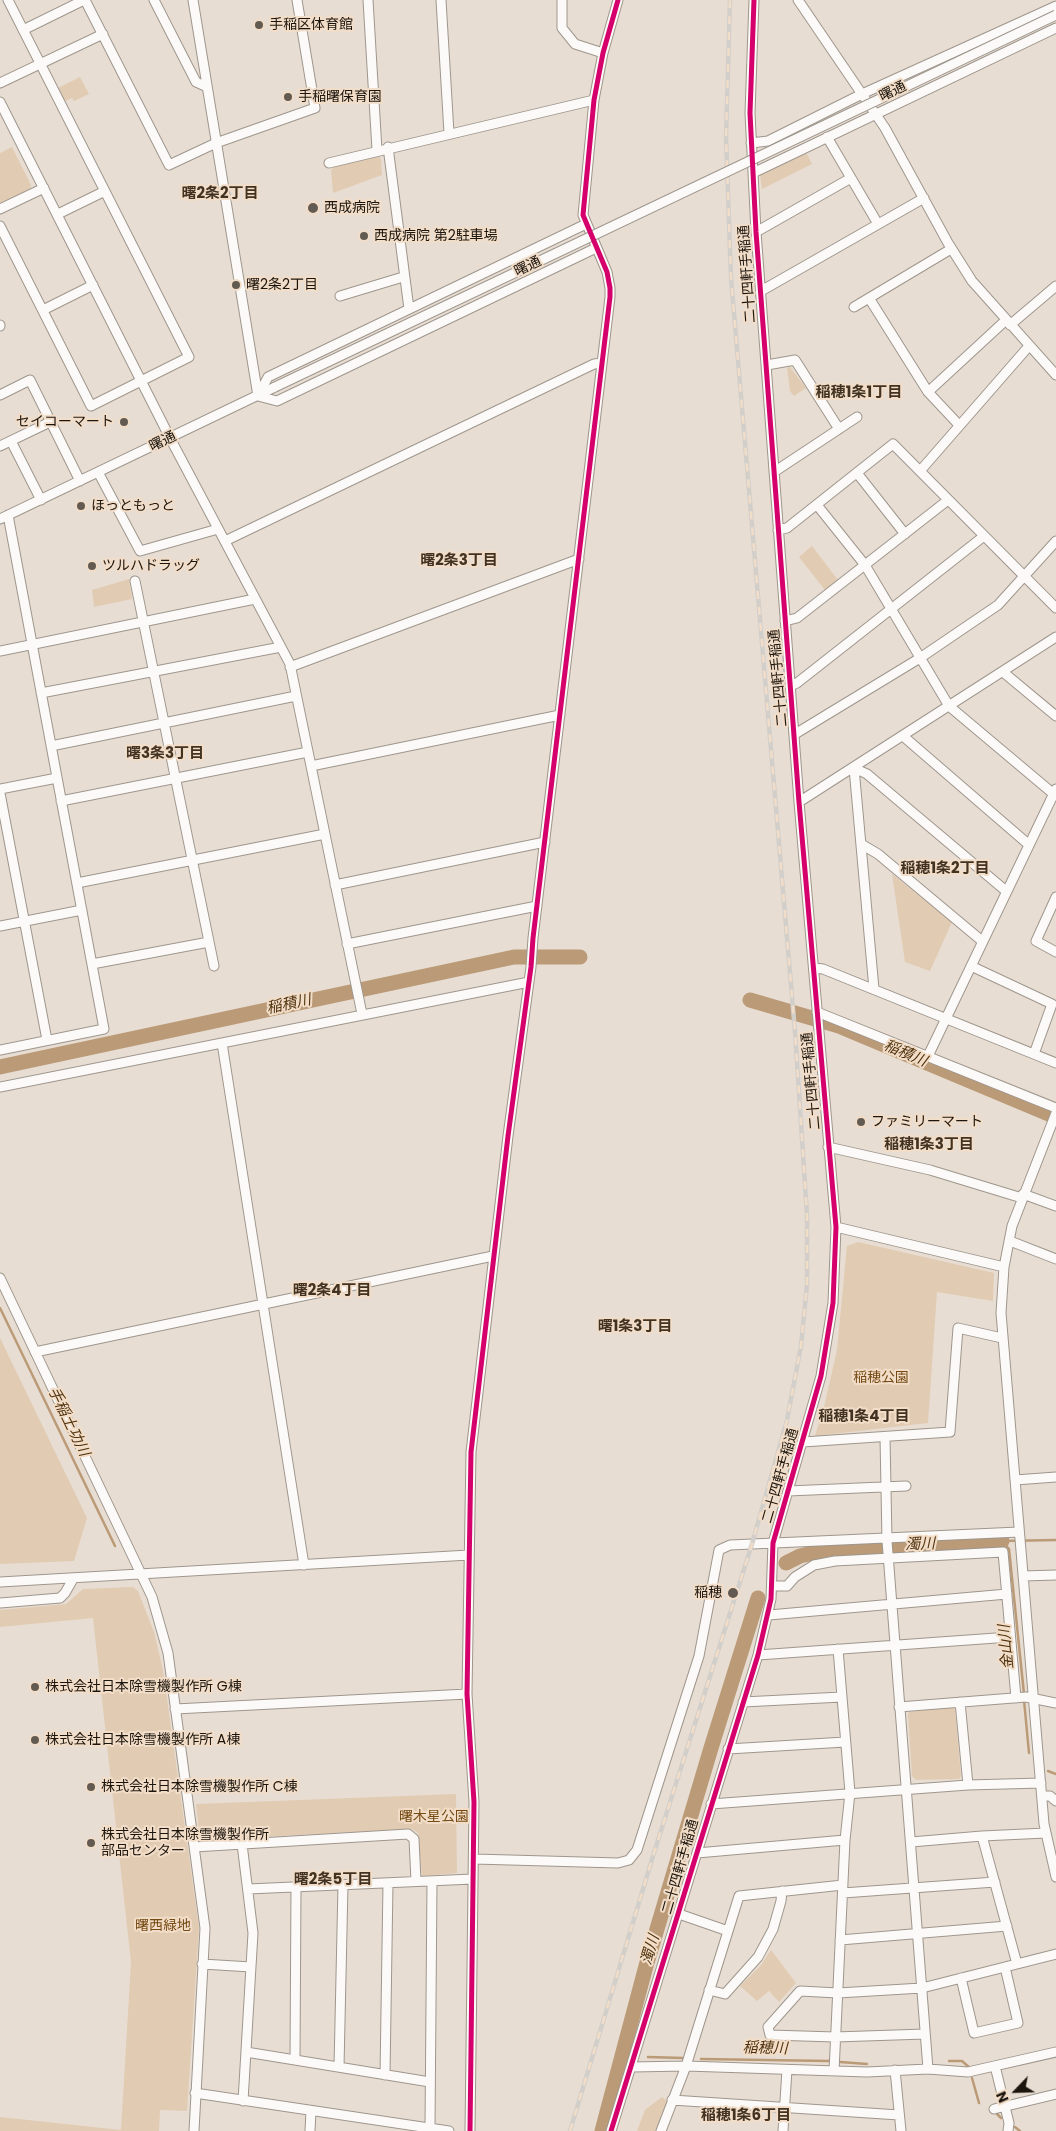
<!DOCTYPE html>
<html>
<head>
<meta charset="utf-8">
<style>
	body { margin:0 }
	#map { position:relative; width:1056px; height:2131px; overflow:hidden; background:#e8ddd2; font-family:Poppins,sans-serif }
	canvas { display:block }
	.north { position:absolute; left:991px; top:2066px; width:50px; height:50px; -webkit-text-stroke:4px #f2ddc8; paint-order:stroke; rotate:246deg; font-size:14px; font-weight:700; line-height:20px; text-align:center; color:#1c150d }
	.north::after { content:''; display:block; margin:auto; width:18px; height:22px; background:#1c150d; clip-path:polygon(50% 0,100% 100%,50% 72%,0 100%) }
</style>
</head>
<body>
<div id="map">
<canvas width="1056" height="2131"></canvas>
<div class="north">N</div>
</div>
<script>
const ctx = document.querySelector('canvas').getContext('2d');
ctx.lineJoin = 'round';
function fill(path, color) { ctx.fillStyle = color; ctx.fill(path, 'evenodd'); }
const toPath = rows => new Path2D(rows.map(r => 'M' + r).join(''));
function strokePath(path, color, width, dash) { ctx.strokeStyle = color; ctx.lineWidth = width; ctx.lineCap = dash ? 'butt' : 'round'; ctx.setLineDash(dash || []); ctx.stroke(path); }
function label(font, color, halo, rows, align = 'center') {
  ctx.font = font + ' Poppins,"Noto Sans JP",sans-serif'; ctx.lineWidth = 4; ctx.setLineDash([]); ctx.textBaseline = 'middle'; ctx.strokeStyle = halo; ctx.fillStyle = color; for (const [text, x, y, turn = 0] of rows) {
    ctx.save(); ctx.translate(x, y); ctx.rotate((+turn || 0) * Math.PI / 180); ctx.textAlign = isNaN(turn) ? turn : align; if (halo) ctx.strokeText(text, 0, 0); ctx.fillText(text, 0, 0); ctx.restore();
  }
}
const green = toPath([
	[80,77,89,94,74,101,72,98,65,101,58,88],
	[12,147,31,185,30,190,0,204,0,153],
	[806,152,812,164,762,189,760,175],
	[378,155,381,159,382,175,333,193,331,170,334,167],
	[790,367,806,388,794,396,790,391,787,368],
	[812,546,838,580,825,590,799,557],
	[129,579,132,599,94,607,92,590],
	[892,874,952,922,930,971,905,962],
	[858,1242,994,1273,993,1301,937,1292,928,1423,815,1436,824,1407,837,1350,847,1246],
	[0,1338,87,1518,74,1561,0,1564],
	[133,1587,138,1591,154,1632,163,1670,199,1928,187,2111,160,2110,159,2131,0,2131,0,2117,121,2130,131,1962,93,1618,0,1627,0,1610,66,1604,83,1589],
	[953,1707,955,1710,961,1776,959,1779,916,1780,912,1776,908,1714,909,1712],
	[456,1794,457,1873,422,1876,418,1833,412,1829,200,1840,196,1804],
	[771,1950,796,1983,779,2002,769,1991,757,2001,740,1986,761,1965],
	[662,2097,667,2101,656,2131,637,2131,645,2110]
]);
const stream = toPath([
	[0,1308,115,1546],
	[1002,1541,1009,1549,1024,1694],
	[1002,1541,1056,1540],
	[1024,1700,1029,1753],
	[1048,1771,1056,1774],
	[621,2054,626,2055],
	[648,2057,683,2058],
	[701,2059,829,2061],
	[949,2061,962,2061,970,2068],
	[840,2062,867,2064],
	[972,2078,979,2103],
	[997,2114,1001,2118],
	[1015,2127,1020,2131]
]);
const river = toPath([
	[750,1000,839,1026,1056,1117],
	[0,1067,514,957,580,957],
	[786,1563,800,1556,829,1549,1002,1541],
	[602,2131,646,1966,711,1748,758,1598]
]);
const minor = toPath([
	[85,0,169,165,216,143,315,108,297,0],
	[154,0,196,82,207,87],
	[193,0,258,396],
	[368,0,377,150],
	[441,0,449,133],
	[562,0,562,28,575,44,603,53],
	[798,0,885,128,948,243,972,281,1056,375],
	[23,30,84,0],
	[0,83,103,34],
	[0,102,170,438,290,664,362,1014],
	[827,137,878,224],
	[751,143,768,141,862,94,1056,6],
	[388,147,409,309],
	[329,163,594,100],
	[753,173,1056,28],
	[0,209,44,188],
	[58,214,105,191],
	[0,226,91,406,189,357,8,0],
	[756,232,851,178],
	[761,291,924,198],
	[340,296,403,277],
	[869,298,928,392,959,425],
	[854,307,951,249],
	[43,310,93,285],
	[0,325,0,326],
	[1010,325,1056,286],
	[767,365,795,360,839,429],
	[928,392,1006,320],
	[0,395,30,380,80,481],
	[258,396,268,377,586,224],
	[258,396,277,401,596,248],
	[11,441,41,500],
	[0,446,50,422],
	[920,471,1029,346],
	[98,472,140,551,218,529],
	[774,472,857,417],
	[857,473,905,534],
	[817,505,865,565,949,706,1056,796],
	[0,519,275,387],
	[778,530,787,528,893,444,1056,608],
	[225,541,594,364,602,363],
	[135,581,214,966],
	[785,621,797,618,948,500],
	[0,651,255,599],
	[290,667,579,559],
	[1003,672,1056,716],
	[790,686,797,683,984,536],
	[41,693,281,647],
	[795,734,920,658,998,605,1056,541],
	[903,736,1028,844],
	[51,746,296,696],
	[311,766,560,715],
	[854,768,874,989],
	[854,768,867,774,1006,891],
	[0,789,57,778],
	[0,793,47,1040],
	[61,801,308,752],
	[799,802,1056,637],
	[861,844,878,854,982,941],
	[77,883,325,834],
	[335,885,545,842],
	[1056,897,1036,941,1056,952],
	[0,926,82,910],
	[347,944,537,906],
	[92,964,209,942],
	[971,966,1052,1004,1034,1054],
	[815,968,823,969,1056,1063],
	[817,1012,1056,1108],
	[222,1043,304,1565],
	[0,1050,104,1029,8,515],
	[928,1056,1056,789],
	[0,1087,529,982],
	[1056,1113,1012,1226,1004,1267,1001,1313,1044,1824,1056,1877],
	[828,1147,930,1170,1022,1198],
	[1023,1194,1056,1206],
	[836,1227,1004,1267],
	[1010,1241,1056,1259],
	[0,1278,152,1597,168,1653,205,1928,194,2131],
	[35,1352,493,1256],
	[885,1437,887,1541,928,2069],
	[803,1442,950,1432,958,1328,1002,1338],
	[1015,1480,1056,1477],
	[788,1491,906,1486],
	[1023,1576,1056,1575],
	[0,1582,469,1555],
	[772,1586,787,1586,795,1577,814,1565,835,1561,1003,1552,1016,1698],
	[0,1603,60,1598,65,1593,73,1579],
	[769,1615,1007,1594],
	[758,1655,1010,1637],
	[743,1702,842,1697],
	[960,1702,968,1785],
	[899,1707,1026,1697,1056,1703],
	[175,1709,467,1694],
	[728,1749,845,1742],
	[1042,1796,1050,1796,1056,1801],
	[711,1804,968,1785,1041,1783],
	[982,1836,1017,1964],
	[911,1842,982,1836,1046,1833],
	[242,1844,253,1933,243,2101],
	[194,1847,408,1834,414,1839,416,1881],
	[697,1853,845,1840],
	[474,1859,618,1863,629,1860,637,1850,699,1656,719,1550,730,1545,1019,1532],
	[248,1889,473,1879],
	[843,1893,995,1882],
	[679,1914,728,1931],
	[840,1940,1007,1926],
	[202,1964,251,1967],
	[961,1978,974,2033,1018,2023,1005,1967],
	[709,1990,725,1994,758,1957,773,1929,781,1901,782,1891],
	[925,2034,835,2037,770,2035,768,2027,800,1991,838,1993,922,1988,1056,1954],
	[246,2052,430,2082],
	[295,2060,296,1886],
	[995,2066,1009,2123,1008,2131],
	[339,2067,343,1885],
	[632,2067,686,2066,867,2072,928,2069,968,2072,1056,2052],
	[895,2070,901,2131],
	[834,2071,845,1840,850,1793,838,1649],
	[385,2075,388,1883],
	[195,2093,449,2131],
	[672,2100,899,2115],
	[994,2109,1056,2094],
	[430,2128,432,1881],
	[310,2131,311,2111],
	[470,2131,474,1802,467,1694,471,1452,508,1136,531,967,533,938,610,297,610,288,607,272,583,215,594,100,603,53,618,0],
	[611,2131,758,1655,771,1599,773,1543,821,1376,833,1303,836,1227,799,802,756,232,750,113,754,0],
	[661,2131,686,2066,739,1896,843,1885],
	[783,2131,787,2070]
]);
const rail = toPath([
	[570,2131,653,1856,752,1544,787,1420,801,1346,807,1285,807,1215,795,1032,731,278,726,137,730,0]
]);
const minorBridge = toPath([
	[275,387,1056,15]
]);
const cycleway = toPath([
	[470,2131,474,1802,467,1694,471,1452,508,1136,531,967,533,938,610,297,610,288,607,272,583,215,594,100,603,53,618,0],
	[611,2131,758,1655,771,1599,773,1543,821,1376,833,1303,836,1227,799,802,756,232,750,113,754,0]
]);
const markers = [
	[259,25,5,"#635b52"],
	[288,97,5,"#635b52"],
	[313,208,6,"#635b52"],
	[364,236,5,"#635b52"],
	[236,285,5,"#635b52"],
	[124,422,5,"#635b52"],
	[81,506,5,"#635b52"],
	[92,566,5,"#635b52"],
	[861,1122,5,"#635b52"],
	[733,1593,6,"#635b52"],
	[35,1687,5,"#635b52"],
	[35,1740,5,"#635b52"],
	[91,1787,5,"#635b52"],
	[91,1843,5,"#635b52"]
];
const poiNames = [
	["手稲区体育館",269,25],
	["手稲曙保育園",298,97],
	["西成病院",324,208],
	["西成病院 第2駐車場",374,236],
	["曙2条2丁目",246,285],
	["セイコーマート",114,422,"right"],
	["ほっともっと",91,506],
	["ツルハドラッグ",102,566],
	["ファミリーマート",871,1122],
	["稲穂",722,1593,"right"],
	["株式会社日本除雪機製作所 G棟",45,1687],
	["株式会社日本除雪機製作所 A棟",45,1740],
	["株式会社日本除雪機製作所 C棟",101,1787],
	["株式会社日本除雪機製作所",101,1835],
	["部品センター",101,1851]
];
const streetNames = [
	["曙通",893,92,-26],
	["曙通",528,267,-26],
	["二十四軒手稲通",748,274,-94],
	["曙通",163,442,-26],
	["二十四軒手稲通",779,678,-95],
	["二十四軒手稲通",812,1081,-95],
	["二十四軒手稲通",781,1476,-74],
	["二十四軒手稲通",681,1867,-74]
];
const parkNames = [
	["稲穂公園",881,1378],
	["曙木星公園",434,1817],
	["曙西緑地",163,1926]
];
const neighbourhoodNames = [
	["曙2条2丁目",220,194],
	["稲穂1条1丁目",859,393],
	["曙2条3丁目",459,561],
	["曙3条3丁目",165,754],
	["稲穂1条2丁目",945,869],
	["稲穂1条3丁目",929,1145],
	["曙2条4丁目",332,1291],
	["曙1条3丁目",635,1327],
	["稲穂1条4丁目",864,1417],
	["曙2条5丁目",333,1880],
	["稲穂1条6丁目",746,2116]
];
const waterNames = [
	["稲積川",289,1005,-12],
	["稲積川",905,1054,23],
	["手稲土功川",68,1422,64],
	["濁川",920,1545,-2],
	["金山川",1007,1647,-95],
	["濁川",651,1950,-73],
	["稲穂川",765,2049,1]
];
fill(green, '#e1cbb3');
strokePath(stream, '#ba9a77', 2.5);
strokePath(river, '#ba9a77', 15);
strokePath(minor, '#9e968d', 11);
strokePath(minor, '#fcfaf8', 9);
strokePath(rail, '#d2cfcb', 4.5);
strokePath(rail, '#f2ddc8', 2.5, [8]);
strokePath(minorBridge, '#9e968d', 11, []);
strokePath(minorBridge, '#fcfaf8', 9);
strokePath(cycleway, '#d6006c', 5);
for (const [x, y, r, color] of markers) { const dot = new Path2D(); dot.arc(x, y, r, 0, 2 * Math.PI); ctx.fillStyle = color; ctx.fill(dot); strokePath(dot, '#f2ddc8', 2); }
label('14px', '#1c150d', '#f2ddc8', poiNames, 'left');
label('14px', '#1c150d', '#f2ddc8', streetNames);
label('14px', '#754b15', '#f2ddc8', parkNames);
label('bold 15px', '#423221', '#f2ddc8', neighbourhoodNames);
label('italic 15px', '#51340f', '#f2ddc8', waterNames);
</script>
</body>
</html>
